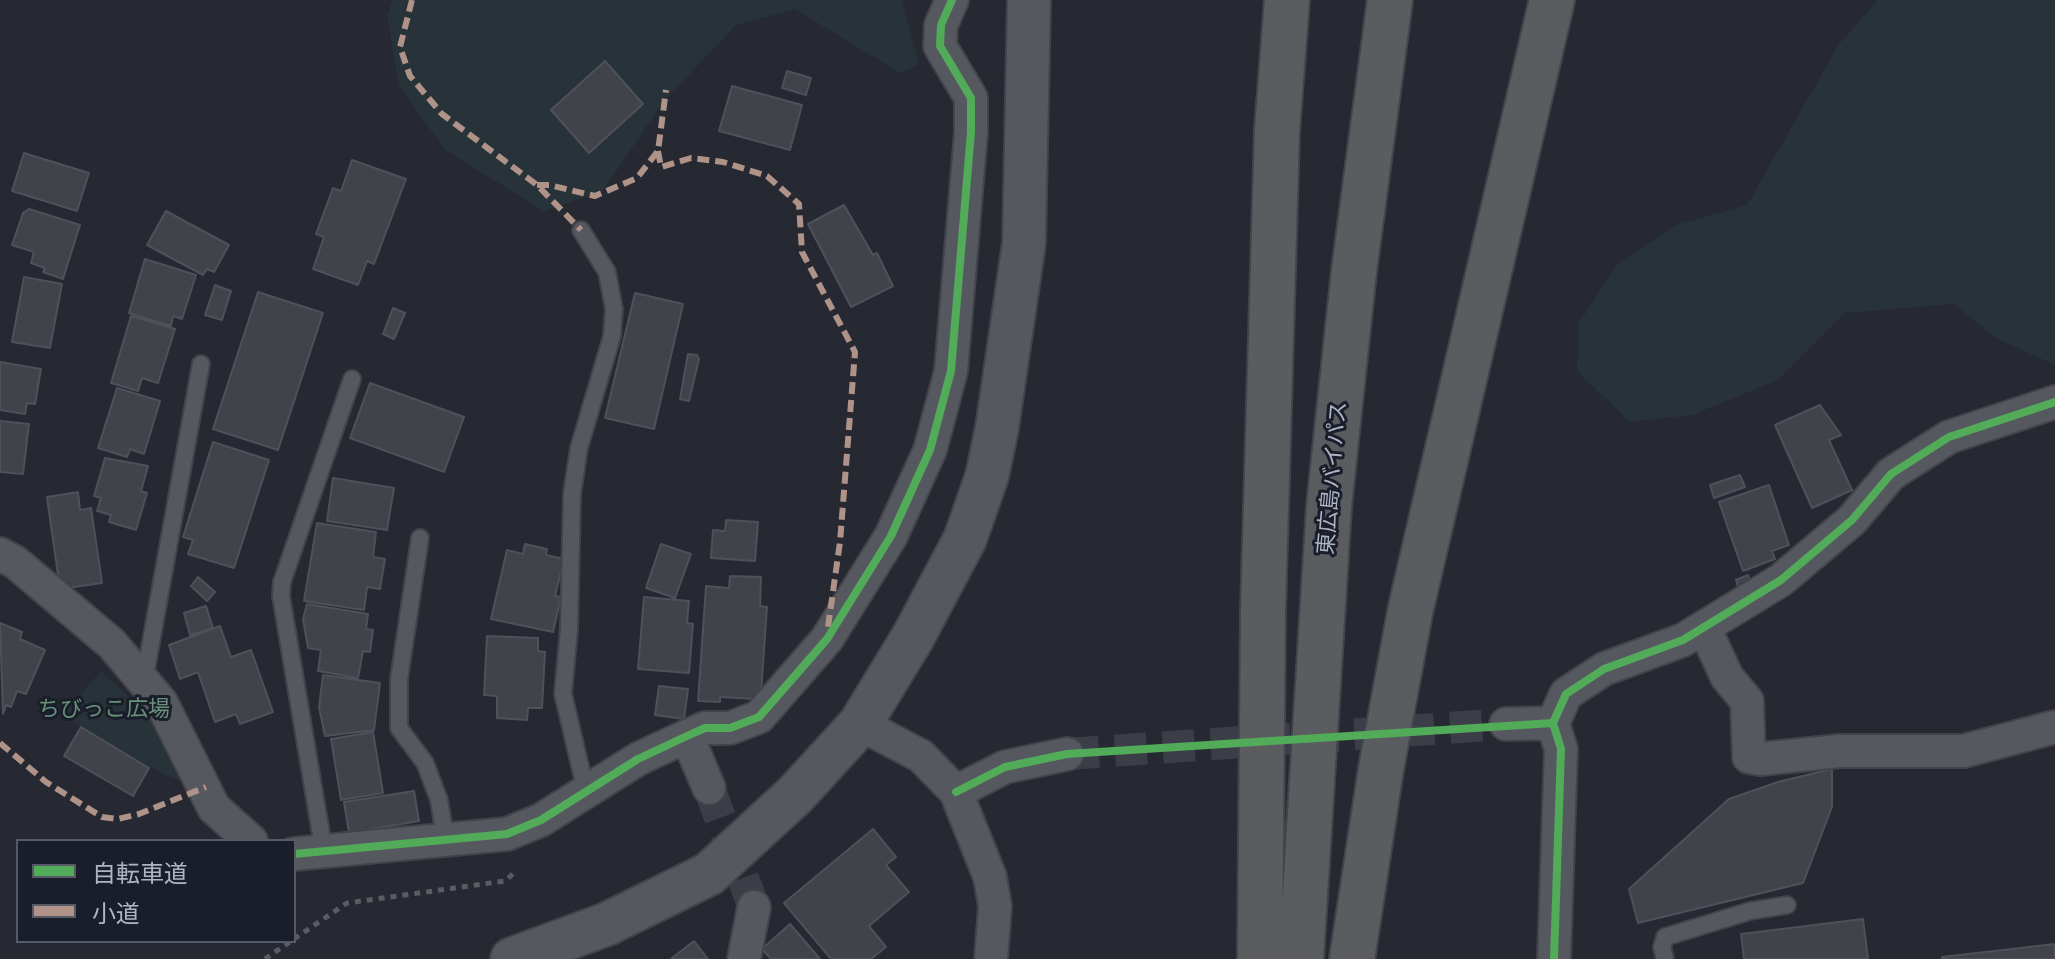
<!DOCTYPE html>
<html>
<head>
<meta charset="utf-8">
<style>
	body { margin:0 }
	#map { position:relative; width:2055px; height:959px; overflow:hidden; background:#262931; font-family:"Fira Sans","Noto Sans JP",sans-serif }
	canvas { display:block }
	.legend { position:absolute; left:16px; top:839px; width:280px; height:104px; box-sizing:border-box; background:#1a1e2a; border:2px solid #565a67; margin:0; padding:10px 14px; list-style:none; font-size:24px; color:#afb4c3 }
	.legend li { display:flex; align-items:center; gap:16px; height:40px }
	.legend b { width:40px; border:2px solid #565a67 }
</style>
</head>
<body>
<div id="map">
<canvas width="2055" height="959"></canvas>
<ul class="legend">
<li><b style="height:10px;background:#51ab58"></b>自転車道</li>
<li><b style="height:10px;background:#af9288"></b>小道</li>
</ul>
</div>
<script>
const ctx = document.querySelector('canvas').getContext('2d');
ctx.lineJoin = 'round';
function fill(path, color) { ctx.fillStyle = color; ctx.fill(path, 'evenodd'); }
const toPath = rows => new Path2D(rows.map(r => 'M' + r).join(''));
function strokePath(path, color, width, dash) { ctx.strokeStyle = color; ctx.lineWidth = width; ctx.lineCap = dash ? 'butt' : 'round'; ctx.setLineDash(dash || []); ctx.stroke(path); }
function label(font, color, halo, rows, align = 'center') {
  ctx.font = font + ' "Fira Sans","Noto Sans JP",sans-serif'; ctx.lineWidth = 6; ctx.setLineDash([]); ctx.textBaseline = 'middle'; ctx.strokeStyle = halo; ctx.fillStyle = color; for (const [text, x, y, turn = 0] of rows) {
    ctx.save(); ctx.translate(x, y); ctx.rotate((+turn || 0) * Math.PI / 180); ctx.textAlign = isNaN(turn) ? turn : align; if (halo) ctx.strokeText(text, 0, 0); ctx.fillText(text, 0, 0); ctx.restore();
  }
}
const green = toPath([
	[393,0,902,0,919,65,900,73,795,9,736,25,663,102,603,191,544,211,445,150,399,86,387,16],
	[1878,0,2055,0,2055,365,1996,338,1954,304,1845,313,1778,380,1692,415,1630,422,1577,371,1579,323,1616,266,1674,226,1747,205,1839,44],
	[101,671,153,719,192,783,164,775,62,715]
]);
const building = toPath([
	[605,61,643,104,589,153,551,110,605,61],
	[787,71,811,78,806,95,782,88,787,71],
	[732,86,802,105,790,150,719,131,732,86],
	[24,153,89,173,77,211,12,191,24,153],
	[352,160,406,179,374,264,367,261,358,285,313,269,324,237,316,234,333,188,341,191,352,160],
	[844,205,873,255,877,253,893,286,851,307,808,224,844,205],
	[29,209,80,225,63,279,43,272,45,268,31,263,34,252,12,245,23,213,29,209],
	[166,211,229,245,214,272,207,269,203,275,147,245,166,211],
	[145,259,196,275,182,319,173,316,171,326,129,313,145,259],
	[24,277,62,284,50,348,12,342,24,277],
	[215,285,231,291,222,320,205,315,215,285],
	[258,292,323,313,278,450,213,429,258,292],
	[635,293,683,304,654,429,605,418,635,293],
	[393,308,405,313,394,339,383,334,393,308],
	[131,316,175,329,158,383,142,378,138,391,111,383,131,316],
	[688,354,697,355,699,359,689,401,680,399,688,354],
	[0,362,41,369,35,404,27,403,25,414,0,410,0,362],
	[370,383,464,417,444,472,350,438,370,383],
	[117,388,160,401,144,454,130,449,127,457,98,448,117,388],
	[1820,405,1841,435,1829,440,1852,490,1812,508,1775,425,1820,405],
	[0,421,29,424,23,474,0,472,0,421],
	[213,442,269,460,234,568,188,554,193,540,183,537,213,442],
	[105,458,148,466,141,491,147,493,136,530,109,522,111,515,97,511,101,498,94,496,105,458],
	[1740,475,1745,487,1714,498,1710,485,1740,475],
	[333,478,394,488,387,530,327,521,333,478],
	[1769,485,1789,545,1772,551,1775,559,1743,571,1719,502,1769,485],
	[78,492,80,510,91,508,102,583,60,589,47,497,78,492],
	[726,520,758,522,755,561,711,558,713,530,725,531,726,520],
	[317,523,376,532,373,557,385,559,380,589,367,587,364,610,304,601,317,523],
	[525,544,547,549,546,555,564,559,555,596,561,597,553,632,491,619,507,550,523,554,525,544],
	[661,544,691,554,675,598,646,588,661,544],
	[1748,575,1752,586,1739,590,1736,580,1748,575],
	[730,576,761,577,760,606,767,607,761,693,756,699,720,697,720,702,698,701,706,586,729,588,730,576],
	[198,577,215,592,207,601,191,586,198,577],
	[644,597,689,601,687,623,693,624,689,673,638,669,644,597],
	[307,604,368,614,366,629,373,630,370,652,363,651,358,678,318,671,321,650,308,648,303,619,307,604],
	[206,606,213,628,190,635,184,613,206,606],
	[0,623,22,632,20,639,45,650,26,694,17,691,11,707,6,705,3,714,0,623],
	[220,626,231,657,251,650,273,712,240,724,236,714,215,722,198,672,180,679,169,645,220,626],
	[487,636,538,638,538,651,545,652,542,708,528,708,527,720,497,718,497,696,484,695,487,636],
	[323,675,380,683,374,730,325,736,319,707,323,675],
	[659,686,688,689,684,719,655,715,659,686],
	[81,727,149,768,133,796,64,756,81,727],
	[373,732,383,793,341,800,331,739,373,732],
	[1832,769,1832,807,1803,883,1638,923,1629,889,1729,799,1778,782,1832,769],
	[414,791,419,821,349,833,344,802,414,791],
	[873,829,896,857,886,865,909,892,869,926,886,947,871,959,831,959,784,903,873,829],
	[1863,919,1868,959,1744,959,1741,934,1863,919],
	[790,924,820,959,771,959,762,949,790,924],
	[694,941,708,959,671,959,694,941],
	[2055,944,2055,959,1942,959,1942,957,2055,944]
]);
const minorTunnel = toPath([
	[1067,754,1506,724],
	[709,788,754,907]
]);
const path = toPath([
	[294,939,347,903,505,881,516,871],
	[265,959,291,941]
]);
const service = toPath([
	[581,230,607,272,614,309,612,336,579,448,572,494,569,629,563,694,586,791],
	[420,538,399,679,399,728,425,763,439,800,446,842],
	[144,681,201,364],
	[324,852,281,596,282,582,352,379],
	[1665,959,1662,947,1665,937,1750,911,1787,905]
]);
const minor = toPath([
	[0,554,15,562,112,644,161,702,214,808,251,841],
	[1704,627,1727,677,1747,701,1749,757,1760,759,1840,751,1964,751,2055,727],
	[860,724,921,756,956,792,990,877,995,906,991,959],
	[1506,724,1553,723],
	[687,736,709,788],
	[956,792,1005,767,1067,754],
	[294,854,507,834,541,820,638,759,687,736,705,728,730,728,759,717,827,639,891,536,930,450,951,371,971,132,971,98,940,46,941,25,952,0],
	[744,959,754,907],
	[1554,959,1561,749,1553,723,1566,694,1604,669,1683,640,1781,580,1852,520,1891,474,1949,437,2055,402]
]);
const tertiary = toPath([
	[512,959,607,924,709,874,795,795,860,724,913,637,965,539,987,476,997,428,1024,243,1029,0]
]);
const motorway = toPath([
	[1260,959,1263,611,1277,131,1287,0],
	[1301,959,1329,506,1354,271,1390,0],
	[1352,959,1381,769,1410,612,1552,0]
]);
const quiet = toPath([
	[412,0,400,47,410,76,442,114,537,185,581,230],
	[658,151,661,167,691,158,723,162,767,176,799,204,802,252,855,352,840,542,828,627],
	[537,185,549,185,595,196,637,178,658,151,666,90],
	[0,743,46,782,102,817,118,819,139,814,206,787]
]);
const cycleway = toPath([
	[956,792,1005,767,1067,754,1553,723],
	[294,854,507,834,541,820,638,759,687,736,705,728,730,728,759,717,827,639,891,536,930,450,951,371,971,132,971,98,940,46,941,25,952,0],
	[1554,959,1561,749,1553,723,1566,694,1604,669,1683,640,1781,580,1852,520,1891,474,1949,437,2055,402]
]);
const streetNames = [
	["東広島バイパス",1333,478,-85]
];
const parkNames = [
	["ちびっこ広場",104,710]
];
fill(green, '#273338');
fill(building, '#40434a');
strokePath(building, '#4e5159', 2);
strokePath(minorTunnel, '#3b3e47', 32, [32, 16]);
strokePath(service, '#42444a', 20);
strokePath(minor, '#42444a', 36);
strokePath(tertiary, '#42444a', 46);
strokePath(motorway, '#43454d', 48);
strokePath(path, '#5a5c63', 5, [6, 6]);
strokePath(service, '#56585f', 16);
strokePath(minor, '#56585f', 32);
strokePath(tertiary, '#56585f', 42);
strokePath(motorway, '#5a5c60', 44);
strokePath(quiet, '#af9288', 6, [12, 6]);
strokePath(cycleway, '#51ab58', 8);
label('22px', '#afb4c3', '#1a1e2a', streetNames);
label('22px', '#699179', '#1a1e2a', parkNames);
</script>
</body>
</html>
